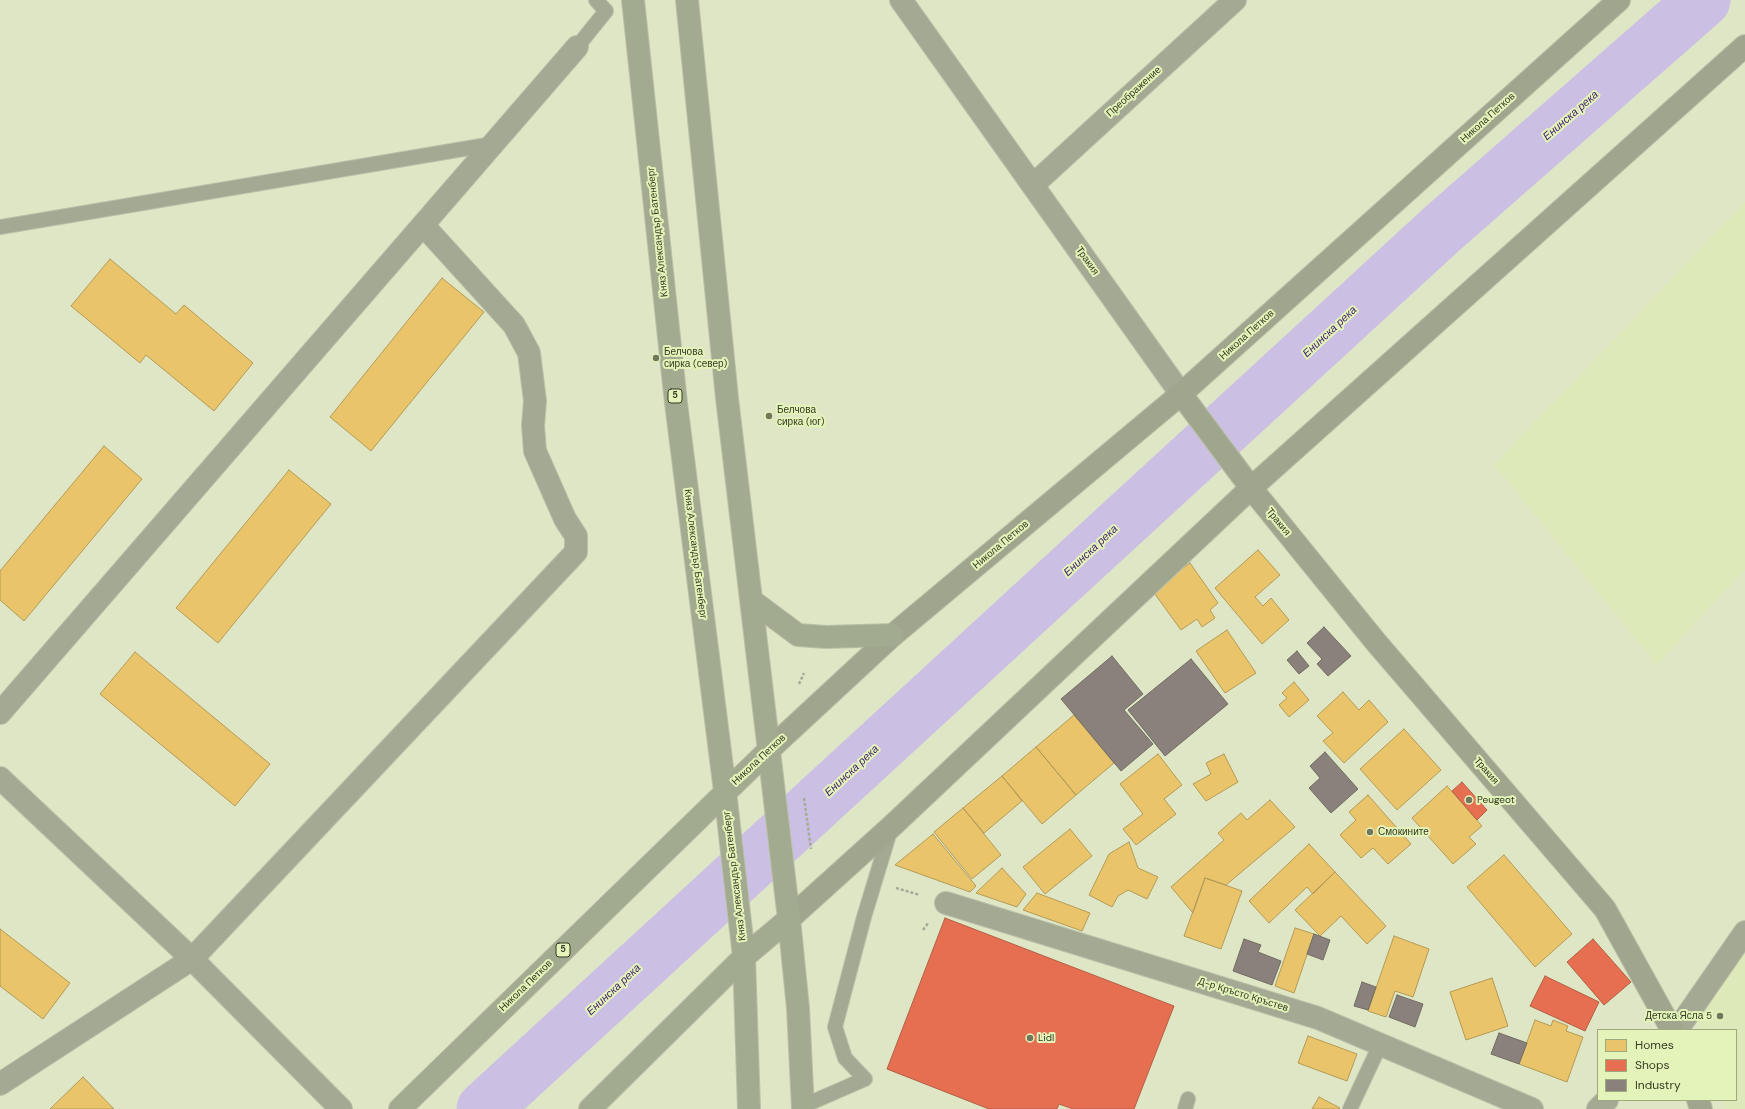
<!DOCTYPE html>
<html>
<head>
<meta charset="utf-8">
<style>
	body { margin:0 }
	#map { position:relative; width:1745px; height:1109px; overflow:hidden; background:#dee6c6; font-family:"DM Sans",sans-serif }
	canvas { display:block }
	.legend { position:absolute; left:1597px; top:1029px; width:140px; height:72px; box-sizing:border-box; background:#e4f3b9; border:1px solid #9ea97d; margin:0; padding:5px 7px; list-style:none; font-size:12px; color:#353b24 }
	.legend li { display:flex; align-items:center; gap:8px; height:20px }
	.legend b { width:20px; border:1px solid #9ea97d }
</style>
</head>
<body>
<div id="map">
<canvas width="1745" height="1109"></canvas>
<ul class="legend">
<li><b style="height:11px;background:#e9c46a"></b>Homes</li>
<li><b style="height:11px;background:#e76f51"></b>Shops</li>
<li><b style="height:11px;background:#8a817c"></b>Industry</li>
</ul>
</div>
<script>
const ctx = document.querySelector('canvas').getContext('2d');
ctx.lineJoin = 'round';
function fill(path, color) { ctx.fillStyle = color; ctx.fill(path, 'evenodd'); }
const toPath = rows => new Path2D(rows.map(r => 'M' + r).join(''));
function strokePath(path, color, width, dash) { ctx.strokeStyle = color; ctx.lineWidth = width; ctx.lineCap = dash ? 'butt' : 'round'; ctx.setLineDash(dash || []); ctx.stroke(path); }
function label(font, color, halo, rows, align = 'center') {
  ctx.font = font + ' "DM Sans",sans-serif'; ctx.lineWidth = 4; ctx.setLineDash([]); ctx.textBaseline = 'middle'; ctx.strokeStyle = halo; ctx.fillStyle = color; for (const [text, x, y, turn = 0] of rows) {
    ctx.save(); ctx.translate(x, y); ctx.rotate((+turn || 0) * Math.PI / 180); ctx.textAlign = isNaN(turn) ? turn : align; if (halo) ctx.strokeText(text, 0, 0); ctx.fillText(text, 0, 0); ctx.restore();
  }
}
const built = toPath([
	[1745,202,1745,569,1657,665,1494,465],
	[1745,936,1745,1109,1726,1109,1723,1100,1736,1100,1736,1030,1700,1030,1691,1003]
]);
const homes = toPath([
	[110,259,176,314,184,305,253,363,214,411,146,355,140,363,71,306,110,259],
	[442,278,484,312,371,451,330,417,442,278],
	[104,446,142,479,24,621,0,600,0,571,104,446],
	[289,470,331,504,218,643,176,608,289,470],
	[1258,550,1280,575,1255,597,1263,606,1271,598,1289,620,1262,644,1215,588,1258,550],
	[1190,563,1218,603,1210,610,1215,618,1202,627,1197,619,1181,630,1152,590,1190,563],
	[1227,630,1256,673,1225,693,1196,651,1227,630],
	[135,652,270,764,235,806,100,694,135,652],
	[1294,682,1309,700,1289,717,1279,705,1287,698,1282,693,1294,682],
	[1343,692,1359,710,1369,700,1388,722,1344,763,1323,741,1333,733,1317,716,1343,692],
	[1074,715,1114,763,1076,795,1036,747,1074,715],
	[1404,729,1441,770,1397,810,1360,769,1404,729],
	[1036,747,1076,795,1042,824,1002,776,1036,747],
	[1158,754,1182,785,1164,799,1176,814,1136,845,1123,829,1143,814,1120,784,1158,754],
	[1224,754,1238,782,1206,801,1193,784,1211,774,1206,763,1224,754],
	[1002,776,1022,801,984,833,963,808,1002,776],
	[1447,786,1482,826,1469,837,1476,844,1453,864,1412,818,1447,786],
	[1368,795,1411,844,1388,864,1373,848,1361,858,1340,835,1356,820,1349,812,1368,795],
	[1270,800,1295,827,1226,885,1205,878,1193,913,1171,887,1224,840,1218,833,1241,813,1247,820,1270,800],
	[963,808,1001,855,972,879,934,832,963,808],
	[1070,829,1092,856,1045,894,1023,867,1070,829],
	[933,834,976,886,970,892,895,865,933,834],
	[1129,842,1138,868,1158,877,1147,899,1128,890,1118,896,1112,907,1089,895,1109,854,1129,842],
	[1309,844,1335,872,1313,894,1307,887,1269,923,1249,901,1309,844],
	[1504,855,1572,934,1535,967,1467,887,1504,855],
	[1002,868,1026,894,1017,907,976,893,1002,868],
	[1335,872,1386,926,1367,944,1341,916,1320,936,1295,910,1335,872],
	[1205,878,1242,891,1221,949,1184,936,1205,878],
	[1037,893,1090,913,1082,931,1023,910,1037,893],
	[1295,928,1314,934,1294,993,1275,986,1295,928],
	[0,929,70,983,43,1019,0,986,0,929],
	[1394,936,1429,949,1413,997,1395,991,1386,1017,1368,1011,1394,936],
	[1492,978,1508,1026,1466,1040,1450,992,1492,978],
	[1535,1020,1551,1026,1553,1020,1568,1026,1566,1031,1583,1037,1567,1082,1519,1064,1535,1020],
	[1308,1036,1357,1054,1347,1081,1298,1063,1308,1036],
	[83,1077,114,1109,50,1109,83,1077],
	[1319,1097,1340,1108,1339,1109,1312,1109,1319,1097]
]);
const shops = toPath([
	[1462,782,1487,810,1477,820,1452,791,1462,782],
	[945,918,1174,1006,1134,1109,1073,1109,1059,1104,1057,1109,989,1109,887,1069,945,918],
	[1593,939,1631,982,1604,1005,1567,962,1593,939],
	[1545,976,1599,1002,1585,1031,1530,1006,1545,976]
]);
const industry = toPath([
	[1324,627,1351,656,1328,676,1317,664,1322,659,1307,643,1324,627],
	[1297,651,1309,666,1299,674,1287,660,1297,651],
	[1112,656,1143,694,1124,710,1153,744,1121,771,1061,699,1112,656],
	[1191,659,1228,704,1165,756,1128,710,1191,659],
	[1325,752,1358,789,1331,813,1309,788,1320,778,1310,766,1325,752],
	[1314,934,1330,940,1323,960,1307,954,1314,934],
	[1244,939,1261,945,1258,952,1281,961,1272,985,1233,971,1244,939],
	[1362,982,1376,987,1368,1010,1354,1006,1362,982],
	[1397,995,1423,1004,1415,1027,1389,1017,1397,995],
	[1499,1033,1527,1043,1519,1064,1491,1054,1499,1033]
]);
const river = toPath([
	[484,1109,1442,229,1703,0]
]);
const path = toPath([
	[799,684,804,673],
	[804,798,811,849],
	[896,888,920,895],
	[923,930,929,922]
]);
const lane = toPath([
	[577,47,606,11,596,0],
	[0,227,493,144],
	[803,1106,865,1079,845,1058,835,1027,864,917,891,828],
	[1185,1109,1188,1099],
	[1350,1109,1380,1045]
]);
const street = toPath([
	[901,0,1181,394],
	[1033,185,1235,0],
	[0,713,577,47],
	[0,778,192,959,341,1109],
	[946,903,1318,1018,1532,1109],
	[1677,1030,1745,932],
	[0,1084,192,959,576,552,576,536,565,519,535,451,533,426,535,401,529,353,514,325,423,225],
	[1598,1109,1607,1100]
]);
const secondary = toPath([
	[1181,394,1251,488,1375,641,1605,909,1672,1030],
	[770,749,893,635,1181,394,1619,0],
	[789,919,892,826,1251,488,1745,46],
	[1698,1100,1701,1109]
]);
const primary = toPath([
	[633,0,676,403,725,791,744,957,749,1109],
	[687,0,727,398,789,919,798,1008,803,1109],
	[751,600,798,635,826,637,893,635],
	[400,1109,770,749],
	[590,1109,744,957,789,919]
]);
const markers = [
	[656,358,4,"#70775d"],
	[769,416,4,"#70775d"],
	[1469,800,4,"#70775d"],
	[1370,832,4,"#70775d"],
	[1720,1016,4,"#70775d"],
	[1030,1038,4,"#70775d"]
];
const shields = [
	[675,396,14],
	[563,950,14]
];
const shieldNames = [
	["5",675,396],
	["5",563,950]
];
const streetNames = [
	["Преображение",1134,92,-42],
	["Никола Петков",1488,118,-42],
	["Княз Александър Батенберг",658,232,-96],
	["Тракия",1087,261,55],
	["Никола Петков",1247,335,-42],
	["Тракия",1278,522,51],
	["Никола Петков",1001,545,-40],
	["Княз Александър Батенберг",695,554,83],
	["Никола Петков",759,760,-43],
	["Тракия",1486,771,49],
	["Княз Александър Батенберг",735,876,-97],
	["Никола Петков",526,986,-44],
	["Д-р Кръсто Кръстев",1243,995,17]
];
const poiNames = [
	["Белчова",664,352],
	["сирка (север)",664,364],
	["Белчова",777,410],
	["сирка (юг)",777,422],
	["Peugeot",1477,800],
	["Смокините",1378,832],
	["Детска Ясла 5",1712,1016,"right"],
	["Lidl",1038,1038]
];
const waterNames = [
	["Енинска река",1571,116,-41],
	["Енинска река",1330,332,-43],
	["Енинска река",1091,551,-43],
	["Енинска река",852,771,-43],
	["Енинска река",614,990,-43]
];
fill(built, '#dde9b8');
fill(homes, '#e9c46a');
strokePath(homes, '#b39b55', 1);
fill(shops, '#e76f51');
strokePath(shops, '#b25f44', 1);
fill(industry, '#8a817c');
strokePath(industry, '#706c62', 1);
strokePath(river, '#ccbfe4', 55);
strokePath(lane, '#bbc1a8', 16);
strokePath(street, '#bbc1a8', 24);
strokePath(secondary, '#bbc1a8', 24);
strokePath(primary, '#bbc1a8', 24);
strokePath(path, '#a6aa96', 2.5, [3, 2]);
strokePath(lane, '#a3a993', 14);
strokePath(street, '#a3a993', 22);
strokePath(secondary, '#a0a68d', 22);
strokePath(primary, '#a2aa8f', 22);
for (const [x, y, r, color] of markers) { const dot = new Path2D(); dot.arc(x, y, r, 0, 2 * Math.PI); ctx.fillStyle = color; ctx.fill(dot); strokePath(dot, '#e4f3b9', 1.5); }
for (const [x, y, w] of shields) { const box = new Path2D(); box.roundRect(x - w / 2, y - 7, w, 14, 3); ctx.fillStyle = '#e4f3b9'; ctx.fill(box); strokePath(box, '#353b24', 1); }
label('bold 9px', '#353b24', null, shieldNames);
label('10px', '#353b24', '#e4f3b9', streetNames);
label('10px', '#353b24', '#e4f3b9', poiNames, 'left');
label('italic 11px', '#44236f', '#e4f3b9', waterNames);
</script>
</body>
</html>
